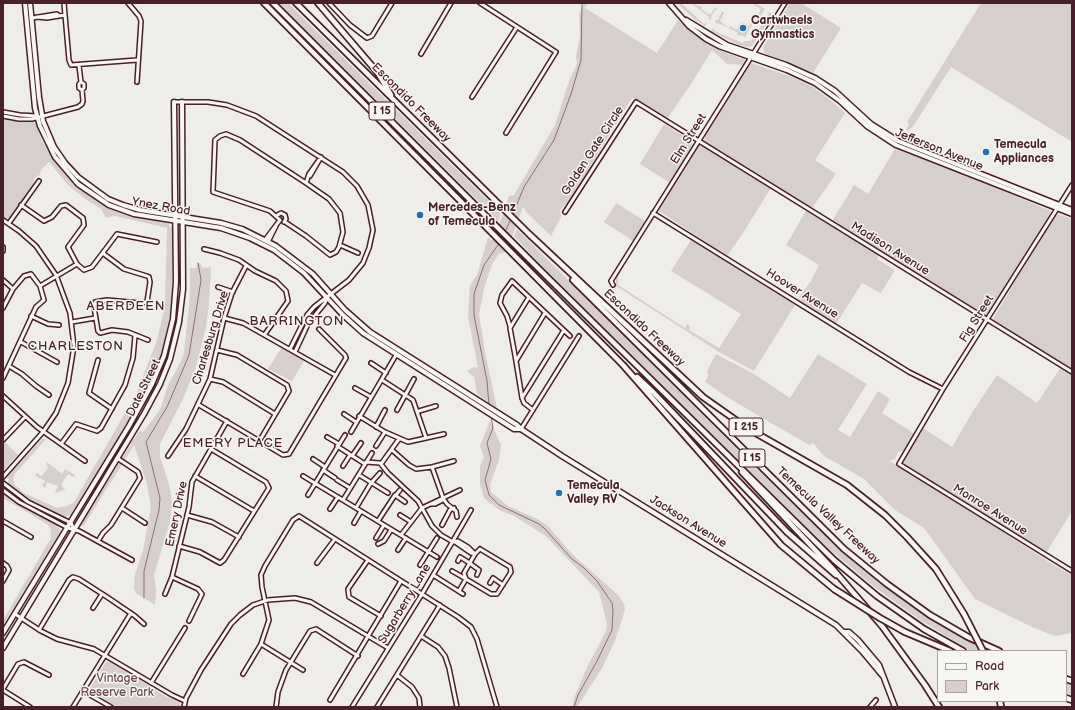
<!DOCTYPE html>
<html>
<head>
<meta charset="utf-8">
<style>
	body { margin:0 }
	#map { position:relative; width:1075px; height:710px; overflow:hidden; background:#efedea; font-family:"Balsamiq Sans",sans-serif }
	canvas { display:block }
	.frame { position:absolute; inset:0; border:4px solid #4a1f2b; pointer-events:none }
	.legend { position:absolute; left:937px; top:650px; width:130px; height:52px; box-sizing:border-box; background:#f6f6f2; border:1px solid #b1a0a2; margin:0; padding:5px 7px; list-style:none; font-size:12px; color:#4a1f2b }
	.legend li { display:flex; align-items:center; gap:8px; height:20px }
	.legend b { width:20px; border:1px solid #b1a0a2 }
</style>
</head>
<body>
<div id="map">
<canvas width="1075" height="710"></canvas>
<div class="frame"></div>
<ul class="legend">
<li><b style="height:5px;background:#f6f6f2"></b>Road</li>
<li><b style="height:11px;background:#d7cfce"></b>Park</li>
</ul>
</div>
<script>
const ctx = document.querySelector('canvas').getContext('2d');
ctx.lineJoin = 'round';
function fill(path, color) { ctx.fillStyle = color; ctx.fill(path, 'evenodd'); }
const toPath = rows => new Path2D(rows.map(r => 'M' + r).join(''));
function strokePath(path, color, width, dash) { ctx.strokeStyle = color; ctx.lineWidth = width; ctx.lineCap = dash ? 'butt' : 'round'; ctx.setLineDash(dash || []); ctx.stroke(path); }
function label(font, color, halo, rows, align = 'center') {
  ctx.font = font + ' "Balsamiq Sans",sans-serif'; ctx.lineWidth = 3; ctx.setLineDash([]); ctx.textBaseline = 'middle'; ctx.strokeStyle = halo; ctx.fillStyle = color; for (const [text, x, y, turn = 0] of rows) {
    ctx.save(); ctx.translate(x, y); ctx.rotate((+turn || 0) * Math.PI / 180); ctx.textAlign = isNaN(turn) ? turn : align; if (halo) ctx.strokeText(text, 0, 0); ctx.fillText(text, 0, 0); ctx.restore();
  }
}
const green = toPath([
	[279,3,288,3,501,213,498,221],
	[584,3,588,3,585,8,657,53,678,20,704,41,724,52,745,60,746,62,744,65,727,64,712,50,691,84,667,119,632,98,569,201,560,210,561,217,551,236,527,213,523,207,506,252,499,254,492,264,484,289,479,314,485,352,497,408,477,394,474,377,467,371,474,367,478,368,468,316,470,285,477,275,488,237,491,240,494,239,509,196,514,195,555,125,569,81,577,64,576,56,580,36,579,15],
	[677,3,681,3,704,24,707,23,705,26,694,19],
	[691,3,702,7,701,9,708,14,711,14,715,7,718,10,716,9,711,17,712,18,709,20,709,17],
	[755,3,765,9,755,24,753,23,746,35,746,38,744,36,737,35,737,32,718,23,716,24,715,20,718,20,722,11,724,13,720,21,729,28,730,26,736,30,740,23,743,22,749,26,753,21,754,22,761,9,754,5],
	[790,3,801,3,841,28,813,73,765,54,763,47],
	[981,3,1072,3,1072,142,951,67,914,125,908,131,906,130,909,124,907,122],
	[767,11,773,14,752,46,747,47,739,45,711,31,714,27,714,30,719,33,743,43,744,41,751,41,769,13],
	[751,63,792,77,813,87,834,103,845,113,815,160,836,174,812,208,704,141,705,136],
	[3,117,17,120,30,120,36,124,42,141,55,162,68,178,92,198,116,211,142,219,168,222,170,227,173,227,172,303,163,349,157,365,143,396,115,443,71,515,64,517,20,494,7,484,9,479,7,477,42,439,46,439,15,474,13,478,14,484,24,493,57,508,67,506,74,502,136,394,157,340,165,305,167,228,115,216,106,218,101,209,84,198,69,186,49,162,41,170,40,175,35,177,31,189,11,217,6,219,3,217],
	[664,124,690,140,693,144,670,183,640,164],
	[700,144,771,188,743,233,727,256,659,211,659,209,698,145],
	[895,149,968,176,1051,211,1049,217,987,317,832,221,854,185,868,194],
	[616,203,645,221,633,241,604,222],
	[806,211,879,254,877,259,895,270,881,293,862,283,836,324,799,301,799,297,811,281,819,265,786,245],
	[1058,214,1072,219,1072,370,994,322,993,319,1050,222],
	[517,229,778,490,855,563,906,603,981,648,982,651,971,651,920,620,873,586,829,549,540,264,514,236],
	[691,240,795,305,754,371,719,352,616,286,616,278,634,248,618,277,618,285,685,328,687,324,690,326,689,330,719,348,741,314,671,271],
	[197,263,200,263,203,268,211,267,209,304,206,327,196,367,183,399,160,444,160,457,169,484,172,502,170,522,154,575,156,591,155,605,136,593,134,589,135,574,143,550,151,507,147,484,134,445,83,527,81,524,139,431,143,432,160,410,168,385,181,361,184,352,190,295,190,268,196,268],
	[282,347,304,361,292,381,268,369],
	[716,354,754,374,790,398,818,354,867,384,838,430,850,437,878,391,890,399,882,413,915,434,905,450,898,452,895,459,889,461,907,470,1049,562,1072,575,1072,633,1055,636,1032,627,975,599,924,528,895,510,864,479,824,456,813,443,809,445,764,419,727,397,705,382,708,376,707,371],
	[1061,367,1072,373,1072,511,1046,553,975,510,903,463,923,428,952,447,973,411,997,375,1037,403],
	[490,420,501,445,499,460,490,484,491,492,508,506,537,519,547,525,573,555,607,585,619,596,624,604,625,610,615,641,601,670,577,707,572,707,574,698,587,667,606,631,607,624,599,592,546,536,514,516,499,510,484,498,480,484,480,466,484,457,480,446],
	[3,442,5,442,18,455,3,471],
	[47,462,62,474,65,469,75,475,75,478,68,474,61,485,66,491,64,490,56,493,55,492,58,486,47,482,45,488,42,486,45,481,35,476,37,473,41,476,45,472,48,467,46,464],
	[3,492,15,502,59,525,58,527,61,531,3,625,3,620,51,538,50,527,47,524,3,498],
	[110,661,165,696,180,702,181,707,117,707,91,691,90,688,106,662],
	[1066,681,1072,683,1072,695,1066,693]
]);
const stream = toPath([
	[512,216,524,187,554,140,571,94,581,60,582,3],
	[505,232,511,219],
	[489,405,487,381,474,315,474,294,484,265,500,242],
	[491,416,493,428,487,443,491,459,485,480,489,495,499,505,539,524,545,529,572,559,584,568,597,581,612,603,613,611,612,630,597,661,578,695,574,707],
	[144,598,144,571,159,510,160,498,146,442,167,407,189,355,201,280,198,263]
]);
const minor = toPath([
	[128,3,139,16,141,21,137,82],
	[329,3,350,25,367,38,372,36,392,3],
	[480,3,556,52,506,133],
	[65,15,69,60,71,65,137,60],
	[37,17,47,18,65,15,64,3],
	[32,18,57,14,59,16],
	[421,54,451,3],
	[81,82,84,84,84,88,82,90],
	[472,97,517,27],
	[174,102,208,102,227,105,256,116,343,172,357,186,368,205,373,230,369,248,363,263,349,280,314,307,307,315,290,349],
	[3,112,20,115,37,116],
	[3,116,19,119,32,119,78,107,82,104,83,101,82,90,79,88,79,84,81,82,79,66],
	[1072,185,943,389,899,464,1072,571],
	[21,205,44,221,52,217,61,206,66,205,83,218,84,225,68,247,77,264,84,270,92,267,117,234,157,242],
	[565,212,636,102,1072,372],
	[653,213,909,372,943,389],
	[276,216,281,213,285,215,286,219,284,222],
	[3,220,19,231,36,246,56,275,70,313,74,346,68,383,56,413,43,432,3,477],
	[285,222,306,236,330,255,336,252,339,247,343,232,340,213,329,199,306,183],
	[9,223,39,181],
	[265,240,280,220,270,211,213,192,215,140,220,136,226,134,240,140,306,183,309,174,321,157,310,176],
	[268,242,276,226],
	[340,245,358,253],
	[3,247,3,251],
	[204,249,220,253,239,260,255,271,276,281,286,291,288,301,265,334],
	[104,254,124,269,147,276,149,277,150,282,147,302,140,303,107,300,95,302,94,307,98,331,100,333,112,330,128,332,148,340],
	[3,280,13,289],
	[613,285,611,281,785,3],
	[40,286,77,264],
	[218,287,233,292],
	[3,308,13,289,24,276,31,274,40,286,44,300,36,307,3,378],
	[31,316,48,324,59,325],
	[224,318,243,323,335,375],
	[72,322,95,318],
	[510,326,507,316,500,303,502,295,512,281,570,336],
	[21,342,57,362],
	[217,350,237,355,287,385,289,391,260,440],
	[295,352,308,324,325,303,327,298],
	[98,360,89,393,112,409],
	[516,361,510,328,529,297],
	[371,363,386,373],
	[9,366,22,374,36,386,49,395],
	[210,379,223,382,275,414],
	[382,380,413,400,426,438],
	[355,388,371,397],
	[3,396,37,427,85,461],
	[522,398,564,330],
	[199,405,283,455,289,454,346,358,345,355,319,329],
	[397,410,414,379],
	[533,410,524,403,522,398,516,361,545,313],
	[419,411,436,406],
	[344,414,356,422],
	[359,416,385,432,408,442,444,434],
	[376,427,385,410],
	[521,429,579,336],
	[351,432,396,355],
	[327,437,339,444],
	[3,440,25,417],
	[61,444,76,424,97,431,101,428,125,385,133,358,135,336],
	[337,446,365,464],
	[376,446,385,432],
	[392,450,409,465,416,469,432,467,454,461],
	[168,456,186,429,210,379,224,318,232,293,246,266],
	[352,456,361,443],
	[313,459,325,467],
	[366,462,380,463,388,473,418,501,432,526,441,535,453,542,458,541,468,547,475,554,471,553,455,542],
	[381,464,399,439],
	[343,466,350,455],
	[432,467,443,498,447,504,456,511,457,517],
	[323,470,335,478],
	[359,475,388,493],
	[195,476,254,511],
	[303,476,437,557],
	[337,480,350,488],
	[3,483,28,502,71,523,74,529],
	[3,490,19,502,68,528,79,531,132,560],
	[308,495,345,435],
	[396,495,400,490],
	[343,500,372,453],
	[432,504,435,504,443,500],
	[122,508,145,523],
	[356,508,371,483,380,473],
	[330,509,338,497],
	[187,515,212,522,239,537],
	[400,515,411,522],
	[3,521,31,537],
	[378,521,395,495,405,502],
	[354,523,361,511],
	[442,525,450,510,454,508],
	[401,535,422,508,460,490],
	[376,538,384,525],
	[98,541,103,533,111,525,140,478,138,472,117,458],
	[378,544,384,541,391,530],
	[179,546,200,552,220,563,224,560,269,488,266,482,211,449],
	[480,549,510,567,511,572,497,594,491,594,466,579,464,573,475,554,480,549],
	[398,550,406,538],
	[368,560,348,589,349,597,381,616],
	[458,561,460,557,468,562,479,570,477,575],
	[3,563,7,566,9,570,3,581],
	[317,563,335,539],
	[420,565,437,538],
	[452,571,466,579,459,591],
	[433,575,463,594],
	[172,577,198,589,202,594,189,621],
	[490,583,493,578,503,585],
	[165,594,172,577,189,507,192,482,227,421],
	[93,608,102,594],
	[15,614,41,631,57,639,94,649,172,695,185,701],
	[39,630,69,580,73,577,79,579,107,597,135,616,144,624],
	[421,636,438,647,445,656,449,668,457,707],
	[261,644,303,670],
	[243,674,261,644,269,620,262,587,261,575,265,566,293,520,299,516,458,617,471,627,477,639,497,707],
	[397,675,412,687,419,698,420,707],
	[151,683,185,628],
	[3,689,18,664,24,662,49,675],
	[3,690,30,707],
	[83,691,111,707],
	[330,700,401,581],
	[73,707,131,613],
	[184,707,186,698,201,670,231,624,240,615,253,605,268,600,295,598,311,602,388,648],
	[276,707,278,692,286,670,310,631,316,629,358,656],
	[352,707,422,594,471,510],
	[377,707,440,605],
	[870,707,876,700]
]);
const major = toPath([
	[25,3,35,108,40,126,55,157,78,184,109,205,134,214,221,228,250,238,274,250,304,273,343,315,363,333,514,429,521,429],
	[30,3,39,97,43,121,54,147,65,163,78,177,108,199,123,205,140,210,221,223,242,229,276,246,313,274,345,310,370,332,517,425,521,429,562,456,836,625,862,651,882,675],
	[669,3,689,26,706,39,719,46,787,70,815,83,840,101,867,126,896,145,1072,214],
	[686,20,727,45,786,65,815,78,835,91,871,124,898,141,1072,210],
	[845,632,849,632,858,640,879,665,895,707],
	[3,633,129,426,152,384,164,356,173,319,176,282,174,102],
	[3,648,144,414,160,384,170,359,179,322,183,289,182,102]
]);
const highway = toPath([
	[264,3,623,365,781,545,834,589],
	[273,3,542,272,834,560,877,596,924,629,963,651],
	[296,3,529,234,703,397,747,428,847,485,885,515,907,537,936,569,964,614],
	[318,3,378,73,391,95],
	[573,280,844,549,887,584,930,615,968,637,999,651],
	[637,377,653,392,787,532,836,575],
	[742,472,832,568,882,626,925,685,939,707],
	[905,632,950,651],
	[1066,679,1072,681],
	[1066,698,1072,700],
	[1000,701,1001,707]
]);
const highwayBridge = toPath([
	[834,589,880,618,905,632],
	[964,614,983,651]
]);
const markers = [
	[743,28,4,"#1f6fb2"],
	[986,152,4,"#1f6fb2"],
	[420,215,4,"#1f6fb2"],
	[559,493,4,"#1f6fb2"]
];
const shields = [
	[382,111,26],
	[746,427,34],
	[752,458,26]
];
const shieldNames = [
	["I 15",382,111],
	["I 215",746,427],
	["I 15",752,458]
];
const poiNames = [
	["Cartwheels",751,21],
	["Gymnastics",751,35],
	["Temecula",994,145],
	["Appliances",994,159],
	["Mercedes-Benz",428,208],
	["of Temecula",428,222],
	["Temecula",567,486],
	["Valley RV",567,500]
];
const streetNames = [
	["Escondido Freeway",411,103,45],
	["Elm Street",689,139,-58],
	["Jefferson Avenue",939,150,22],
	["Golden Gate Circle",593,151,-57],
	["Ynez Road",161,207,10],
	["Madison Avenue",890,249,32],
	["Hoover Avenue",802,294,32],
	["Fig Street",977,319,-58],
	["Escondido Freeway",644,328,43],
	["Charlesburg Drive",211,338,-73],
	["Date Street",144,388,-64],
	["Monroe Avenue",990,510,32],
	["Emery Drive",177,514,-78],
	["Temecula Valley Freeway",828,516,43],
	["Jackson Avenue",688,522,32],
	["Sugarberry Lane",405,604,-59]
];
const parkNames = [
	["Vintage",117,679],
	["Reserve Park",117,693]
];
const neighbourhoodNames = [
	["ABERDEEN",126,307],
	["BARRINGTON",297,322],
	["CHARLESTON",76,347],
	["EMERY PLACE",233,444]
];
fill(green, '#d7cfce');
strokePath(stream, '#8a6f74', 1);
strokePath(minor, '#4a1f2b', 6);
strokePath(major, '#4a1f2b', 7);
strokePath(highway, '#4a1f2b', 8);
strokePath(minor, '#f6f6f2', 3);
strokePath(major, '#f6f6f2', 4);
strokePath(highway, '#f6f6f2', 4.5);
strokePath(highwayBridge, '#4a1f2b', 8, []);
strokePath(highwayBridge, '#f6f6f2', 4.5);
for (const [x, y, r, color] of markers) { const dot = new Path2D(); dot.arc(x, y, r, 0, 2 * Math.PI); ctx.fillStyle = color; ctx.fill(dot); strokePath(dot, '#f6f6f2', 1.5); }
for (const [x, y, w] of shields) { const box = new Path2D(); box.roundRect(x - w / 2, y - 9, w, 18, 3); ctx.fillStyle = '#f6f6f2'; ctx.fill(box); strokePath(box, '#4a1f2b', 1); }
label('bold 11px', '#4a1f2b', null, shieldNames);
label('bold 12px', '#4a1f2b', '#f6f6f2', poiNames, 'left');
label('12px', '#4a1f2b', '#f6f6f2', streetNames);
label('12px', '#6d4b54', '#f6f6f2', parkNames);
ctx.letterSpacing = '1px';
label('13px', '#4a1f2b', '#f6f6f2', neighbourhoodNames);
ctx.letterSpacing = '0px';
</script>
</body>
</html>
